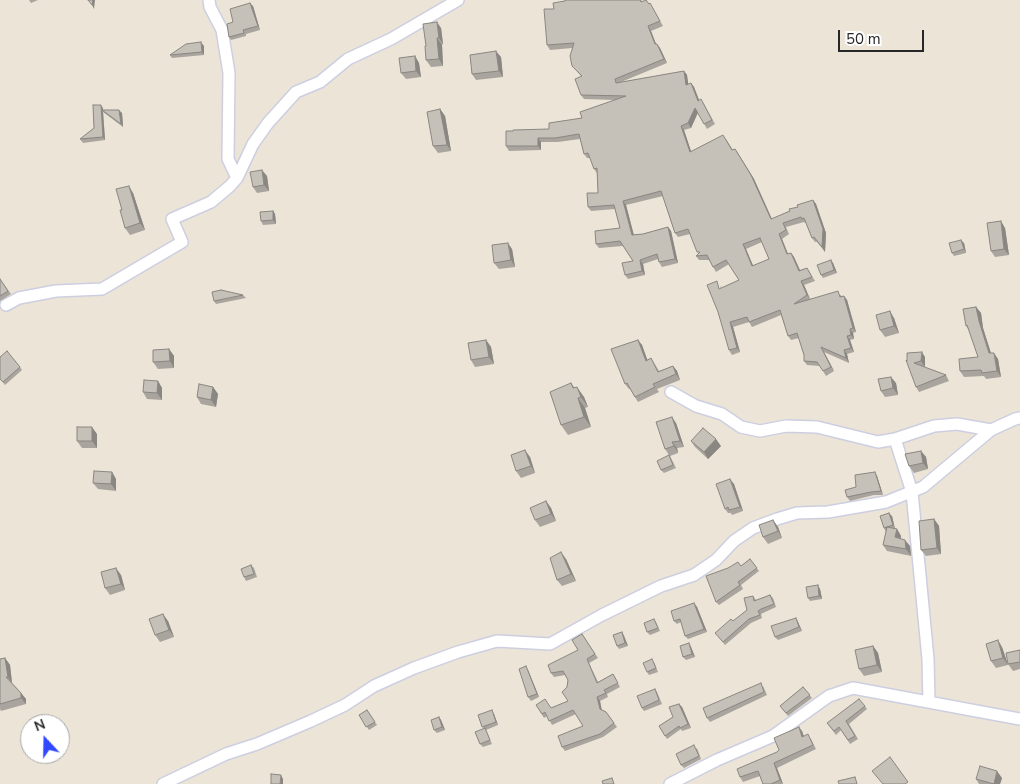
<!DOCTYPE html>
<html>
<head>
<meta charset="utf-8">
<style>
	body { margin:0 }
	#map { position:relative; width:1020px; height:784px; overflow:hidden; background:#ebe4d7; font-family:"Nunito Sans",sans-serif }
	canvas { display:block }
	.north { position:absolute; left:20px; top:714px; width:50px; height:50px; box-sizing:border-box; background:#fff; border:1px solid #a9a9a9; border-radius:50%; rotate:339deg; font-size:14px; font-weight:700; line-height:20px; text-align:center; color:#272727 }
	.north::after { content:''; display:block; margin:auto; width:18px; height:22px; background:#3049ff; clip-path:polygon(50% 0,100% 100%,50% 72%,0 100%) }
	.scale { position:absolute; left:838px; top:30px; width:86px; height:22px; box-sizing:border-box; border:2px solid #272727; border-top:0; padding-left:6px; font-size:15px; line-height:18px; white-space:nowrap; color:#272727; -webkit-text-stroke:4px #fff; paint-order:stroke }
</style>
</head>
<body>
<div id="map">
<canvas width="1020" height="784"></canvas>
<div class="north">N</div>
<div class="scale">50 m</div>
</div>
<script>
const ctx = document.querySelector('canvas').getContext('2d');
ctx.lineJoin = 'round';
const toPath = rows => new Path2D(rows.map(r => 'M' + r).join(''));
function strokePath(path, color, width, dash) { ctx.strokeStyle = color; ctx.lineWidth = width; ctx.lineCap = dash ? 'butt' : 'round'; ctx.setLineDash(dash || []); ctx.stroke(path); }
function fill(path, color) { ctx.fillStyle = color; ctx.fill(path, 'evenodd'); }
const street = toPath([
	[209,0,210,7,222,30,229,73,228,159,237,178],
	[6,305,19,298,56,291,102,289,182,242,172,219,211,202,230,186,237,178,253,144,268,123,296,92,320,82,348,59,391,39,458,0],
	[671,392,696,406,722,414,741,427,760,431,786,426,817,427,878,442,895,439,934,426,957,424,991,430],
	[895,439,912,492,928,659,929,702],
	[163,784,226,754,257,744,311,721,345,705,374,686,414,668,458,652,497,641,550,644,602,615,661,586,694,575,716,560,734,541,753,528,777,519,797,513,828,512,886,502,923,487,991,430,1015,419,1020,418],
	[670,784,717,760,773,736,829,696,853,688,1020,719]
]);
const wall = toPath([
	[29,0,38,0,31,3],
	[565,0,641,0,642,1,649,4,650,3,663,26,651,31,656,44,660,48,667,63,621,82,684,71,687,75,688,84,691,83,694,87,699,100,704,104,715,124,707,129,698,113,691,128,684,130,691,152,726,139,733,150,735,149,738,153,754,179,772,219,813,200,816,204,826,233,825,252,817,242,815,242,812,238,806,223,805,223,804,222,786,227,789,234,782,239,788,254,791,253,794,257,800,270,807,268,815,281,804,285,810,299,841,295,842,297,844,296,847,300,856,332,853,333,854,339,850,340,854,352,847,354,849,363,824,352,834,371,826,376,820,366,807,365,804,361,804,355,799,338,791,340,788,336,781,315,752,327,749,322,733,327,740,352,732,355,729,350,720,285,721,288,739,280,729,264,716,272,709,260,699,260,696,256,699,253,690,234,678,237,675,233,663,196,626,205,634,235,643,234,668,227,671,231,678,263,662,267,659,262,658,259,643,264,645,275,628,279,625,275,633,261,623,246,599,248,596,244,620,228,615,209,591,211,588,207,598,193,597,173,594,169,590,158,587,158,584,154,580,139,558,142,541,142,541,150,509,151,506,146,549,129,582,118,615,100,584,99,581,95,581,76,572,66,572,48,550,50,547,45,554,9,565,1],
	[762,242,769,259,753,266,746,249],
	[253,6,260,30,246,34,246,36,231,40,229,37,233,22],
	[441,28,443,44,442,45,443,66,431,67,426,60,426,46],
	[204,46,204,55,172,58,170,55],
	[415,56,419,63,421,77,406,79,401,73],
	[501,57,503,77,476,80,472,74],
	[103,108,103,110,122,113,123,127,103,112,105,140,83,143,80,139,94,128],
	[440,109,445,116,451,151,438,153,433,146],
	[267,176,269,191,257,193,253,187],
	[133,193,145,230,130,235,125,228,122,210],
	[273,211,275,214,276,224,263,225,261,221],
	[1005,228,1009,255,995,257,991,251],
	[964,243,966,253,954,256,952,253],
	[512,249,515,267,499,269,494,263],
	[831,260,833,263,837,273,823,278,821,275],
	[0,279,11,294,0,301],
	[243,295,246,298,216,304,214,301],
	[976,307,981,313,983,328,991,353,998,359,1001,377,986,379,984,376,964,377,960,371,978,357,969,330,966,326],
	[894,318,899,333,885,337,880,330],
	[486,340,491,347,494,364,475,367,471,360],
	[638,340,642,345,647,360,651,358,659,371,673,366,677,371,680,380,657,389,659,392,638,402,630,389,629,389,625,384],
	[169,349,174,356,174,368,158,369,153,362],
	[0,357,20,367,22,370,5,385,0,379],
	[925,357,925,367,924,367,946,375,949,381,919,392,916,387,907,361],
	[158,381,162,388,162,400,147,399,143,392],
	[571,383,575,388,584,397,588,407,585,408,591,427,568,435,561,425],
	[896,383,898,395,885,397,881,391],
	[213,387,218,394,216,407,201,404,197,397],
	[676,423,684,447,677,448,678,453,670,456,676,468,664,473,661,470,669,455,665,449],
	[97,434,97,448,82,448,77,441],
	[691,441,721,446,708,459,695,447],
	[921,451,926,457,928,469,914,473,909,466],
	[530,457,535,473,521,478,516,471],
	[112,472,116,479,116,491,98,489,93,483],
	[877,476,883,495,874,495,850,501,847,497,856,487],
	[734,484,743,511,732,515,731,513,728,513,725,509],
	[546,501,551,508,556,521,540,527,535,520],
	[892,516,895,529,897,529,901,536,900,539,910,546,911,556,887,551,883,545,886,532,884,528],
	[934,519,939,526,941,554,926,556,921,550],
	[773,520,778,527,782,538,768,544,763,537],
	[566,559,576,581,562,586,557,580],
	[750,559,759,571,741,585,743,589,719,605,716,602,741,566],
	[251,565,254,568,257,577,246,581,244,577],
	[121,575,125,590,110,595,105,588],
	[820,589,822,599,810,601,808,598],
	[770,595,773,598,776,607,763,613,761,614,762,618,751,623,725,645,718,636,733,621,747,610,753,596,756,600],
	[694,603,697,607,707,632,688,639,685,636,681,622,677,624,674,621],
	[796,618,798,622,802,631,778,640,775,637],
	[654,619,656,622,660,631,650,635,647,632],
	[168,621,174,637,160,642,155,635],
	[622,632,624,636,628,646,619,649,617,646],
	[582,634,598,658,589,663,598,682,613,674,620,687,607,694,608,697,600,701,602,710,606,712,617,727,603,737,565,751,562,747,583,726,576,714,552,725,547,716,544,718,536,705,551,708,568,701,567,687,568,680,565,675,554,677,551,673,578,650],
	[689,643,691,647,695,657,686,660,683,657],
	[873,646,878,653,882,672,864,676,859,669],
	[1002,647,1008,665,996,668,991,661],
	[1020,650,1020,669,1013,671,1008,664],
	[5,658,10,665,12,683,21,693,26,699,26,704,1,711,0,709,0,659],
	[654,662,658,672,649,675,647,672],
	[528,670,539,697,531,701,528,697],
	[763,686,767,695,710,722,707,718],
	[803,687,812,698,788,716,780,706],
	[655,689,657,692,662,704,644,711,642,708],
	[679,704,682,707,691,728,682,731,681,729,667,739,659,726,673,717],
	[865,706,867,709,849,724,858,739,850,744,841,730,836,735,827,723],
	[367,710,377,725,369,730,359,715],
	[494,714,498,725,486,730,492,744,483,747,480,744,484,728,482,727],
	[439,717,441,720,445,730,437,733,434,730],
	[802,731,804,736,811,739,816,749,777,768,783,784,763,784,760,776,743,782,740,777,777,752],
	[697,748,701,759,684,768,681,765],
	[44,754,56,754,46,758],
	[1002,778,1000,784,979,784,976,779]
]);
const shadedWall = toPath([
	[93,0,95,0,94,9,92,5],
	[250,3,253,6,260,30,258,26],
	[437,22,441,28,443,44,439,38],
	[648,26,651,31,658,49,655,44],
	[437,38,442,45,443,66,439,59],
	[201,42,204,46,204,55,202,52],
	[657,44,660,48,667,63,664,59],
	[496,51,501,57,503,77,499,71],
	[415,56,419,63,421,77,416,71],
	[684,71,687,75,689,89,686,85],
	[691,83,694,87,701,105,698,101],
	[101,105,103,108,103,111,102,110,103,112,105,140,103,137],
	[695,108,698,112,691,128,688,123],
	[440,109,445,116,451,151,447,145],
	[119,110,122,113,123,127,121,124],
	[681,126,684,130,693,157,690,152],
	[538,138,541,142,541,150,538,146],
	[735,149,754,179,774,224,771,219],
	[262,170,267,176,269,191,264,185],
	[129,186,133,193,145,230,140,223],
	[813,200,816,204,826,233,825,252,822,247],
	[623,201,626,205,635,240,632,235],
	[273,211,275,214,276,224,273,220],
	[1001,221,1005,228,1009,255,1004,249],
	[668,227,671,231,678,263,675,259],
	[779,234,782,239,790,259,787,254],
	[961,240,964,243,966,253,964,249],
	[508,243,512,249,515,267,511,260],
	[743,244,746,249,755,270,752,266],
	[791,253,794,257,802,275,799,271],
	[640,260,643,264,645,275,642,271],
	[831,260,833,263,837,273,834,270],
	[801,281,804,285,810,299,807,295],
	[844,296,847,300,856,332,853,328],
	[976,307,981,313,983,328,993,360,989,353,979,321],
	[890,311,894,318,899,333,894,326],
	[730,322,733,327,740,352,737,348],
	[850,329,853,333,854,339,851,335],
	[847,336,850,340,854,352,851,348],
	[486,340,491,347,494,364,489,357],
	[638,340,642,345,650,367,646,361],
	[821,347,824,352,834,371,831,367],
	[169,349,174,356,174,368,170,361],
	[844,350,847,354,849,363,846,358],
	[922,352,925,357,925,367,921,361],
	[994,353,998,359,1001,377,997,371],
	[673,366,677,371,680,380,676,374],
	[891,377,896,383,898,395,893,388],
	[158,381,162,388,162,400,157,393],
	[213,387,218,394,216,407,211,400],
	[577,387,584,397,588,407,581,397],
	[578,398,585,408,591,427,584,417],
	[672,417,676,423,684,447,680,441],
	[92,427,97,434,97,448,92,441],
	[716,439,721,446,708,459,704,452],
	[672,442,677,448,678,453,674,446],
	[525,450,530,457,535,473,531,466],
	[921,451,926,457,928,469,923,463],
	[112,472,116,479,116,491,111,484],
	[875,472,877,476,883,495,881,491],
	[730,479,734,484,743,511,740,507],
	[546,501,551,508,556,521,551,514],
	[889,513,892,516,895,529,893,525],
	[934,519,939,526,941,554,937,548],
	[773,520,778,527,782,538,778,531],
	[897,529,901,536,899,544,895,537],
	[905,540,910,546,911,556,906,549],
	[561,552,566,559,576,581,571,574],
	[116,568,121,575,125,590,121,584],
	[818,585,820,589,822,599,819,596],
	[694,603,697,607,707,632,704,629],
	[163,614,168,621,174,637,169,630],
	[796,618,798,622,802,631,799,627],
	[622,632,624,636,628,646,625,643],
	[998,640,1002,647,1008,665,1003,658],
	[689,643,691,647,695,657,692,654],
	[873,646,878,653,882,672,877,665],
	[5,658,10,665,12,683,8,677],
	[526,666,528,670,539,697,537,694],
	[21,693,26,699,26,704,21,698],
	[597,697,600,701,602,713,600,709],
	[679,704,682,707,691,728,688,724],
	[492,710,494,714,498,725,496,722],
	[439,717,441,720,445,730,442,727],
	[799,727,802,731,805,741,802,737],
	[774,763,777,768,783,784,780,780],
	[997,771,1002,778,1000,784,994,784],
	[281,775,283,779,283,784,280,784]
]);
const building = toPath([
	[88,0,93,0,92,5,88,0],
	[565,0,640,0,641,2,646,0,649,4,650,3,660,21,648,26,655,44,657,44,664,59,615,79,616,83,684,71,686,85,691,83,698,101,701,99,712,120,704,124,695,108,688,123,681,126,690,152,723,135,732,150,735,149,751,175,771,219,790,211,789,209,798,207,797,205,813,200,823,229,822,247,814,237,812,238,804,218,802,219,801,217,783,223,786,230,779,234,787,254,791,253,799,271,807,268,812,277,801,281,807,295,794,304,838,291,840,297,844,296,853,328,850,329,851,335,847,336,851,348,844,350,846,358,821,347,831,367,823,371,817,362,804,361,804,355,797,333,788,336,780,310,749,322,747,317,730,322,737,348,729,350,718,312,707,285,717,281,719,289,739,280,726,260,713,267,707,255,696,256,700,252,697,252,688,229,675,233,661,191,623,201,632,235,643,234,668,227,675,259,659,262,657,254,640,260,642,271,625,275,622,263,633,261,620,241,596,244,595,231,620,228,614,205,588,207,587,193,598,193,597,168,594,169,588,153,584,154,579,134,555,138,538,138,538,146,506,146,506,131,513,131,513,130,549,129,549,123,582,118,580,112,626,96,581,95,575,79,582,76,572,66,570,56,574,43,547,45,544,9,554,9,553,3,565,1,565,0],
	[760,238,769,259,752,266,743,244,760,238],
	[250,3,258,26,243,30,244,33,229,37,227,24,233,22,230,9,250,3],
	[437,22,439,38,437,38,439,59,426,60,425,46,426,46,423,24,437,22],
	[201,42,202,52,170,55,186,44,201,42],
	[496,51,499,71,472,74,470,55,496,51],
	[415,56,416,71,401,73,399,58,415,56],
	[93,105,101,105,103,137,80,139,94,128,93,105],
	[440,109,447,145,433,146,427,112,440,109],
	[102,110,119,110,121,124,102,110],
	[262,170,264,185,253,187,250,172,262,170],
	[129,186,140,223,125,228,120,210,122,210,116,189,129,186],
	[273,211,273,220,261,221,260,212,273,211],
	[1001,221,1004,249,991,251,987,223,1001,221],
	[961,240,964,249,952,253,949,243,961,240],
	[508,243,511,260,494,263,492,245,508,243],
	[831,260,834,270,821,275,817,265,831,260],
	[0,279,8,291,0,296,0,279],
	[221,290,243,295,214,301,212,292,221,290],
	[976,307,979,321,989,353,994,353,997,371,982,373,981,370,960,371,959,359,978,357,967,325,966,326,963,309,976,307],
	[890,311,894,326,880,330,876,315,890,311],
	[486,340,489,357,471,360,468,343,486,340],
	[638,340,646,361,651,358,658,372,673,366,676,374,653,384,655,387,635,397,627,383,625,384,611,349,638,340],
	[169,349,170,361,153,362,153,350,169,349],
	[7,351,20,367,3,382,0,379,0,357,7,351],
	[922,352,921,361,914,363,946,375,916,387,906,360,907,361,907,353,922,352],
	[891,377,893,388,881,391,878,379,891,377],
	[144,380,158,381,157,393,143,392,144,380],
	[571,383,573,388,577,387,581,397,578,398,584,417,561,425,550,392,571,383],
	[199,384,213,387,211,400,197,397,199,384],
	[672,417,680,441,672,442,674,446,665,449,656,422,672,417],
	[77,427,92,427,92,441,77,441,77,427],
	[703,428,716,439,704,452,691,441,703,428],
	[525,450,531,466,516,471,511,455,525,450],
	[921,451,923,463,909,466,905,454,921,451],
	[669,455,673,465,661,470,657,461,669,455],
	[94,471,112,472,111,484,93,483,94,471],
	[875,472,881,491,871,492,847,497,845,490,856,487,855,475,875,472],
	[730,479,740,507,729,510,728,507,725,509,716,484,730,479],
	[546,501,551,514,535,520,530,508,546,501],
	[889,513,893,525,884,528,880,516,889,513],
	[934,519,937,548,921,550,919,521,934,519],
	[773,520,778,531,763,537,759,525,773,520],
	[887,527,897,529,895,537,905,540,906,549,883,545,887,527],
	[561,552,571,574,557,580,550,558,561,552],
	[750,559,757,568,738,582,740,585,716,602,706,576,728,568,738,562,741,566,750,559],
	[251,565,254,574,244,577,241,569,251,565],
	[116,568,121,584,105,588,101,572,116,568],
	[818,585,819,596,808,598,806,587,818,585],
	[770,595,774,604,761,609,758,611,760,615,749,619,723,642,715,633,731,619,733,621,747,610,744,598,753,596,754,601,770,595],
	[694,603,704,629,685,636,680,619,674,621,671,611,694,603],
	[163,614,169,630,155,635,149,619,163,614],
	[796,618,799,627,775,637,771,626,796,618],
	[654,619,658,628,647,632,644,623,654,619],
	[622,632,625,643,617,646,613,635,622,632],
	[582,634,595,654,587,659,597,683,613,674,618,683,604,690,606,693,597,697,600,709,606,712,614,723,600,734,562,747,558,736,583,726,573,710,549,721,545,712,542,714,536,705,545,699,551,708,568,701,562,692,567,687,568,680,563,671,551,673,548,665,578,650,572,640,582,634],
	[998,640,1003,658,991,661,986,644,998,640],
	[689,643,692,654,683,657,680,646,689,643],
	[873,646,877,665,859,669,855,650,873,646],
	[1020,650,1020,662,1008,664,1006,653,1020,650],
	[5,658,8,677,6,677,21,693,21,698,0,704,0,659,5,658],
	[652,659,656,668,647,672,643,663,652,659],
	[526,666,537,694,528,697,519,669,526,666],
	[761,683,764,692,707,718,703,708,761,683],
	[803,687,810,695,786,713,780,706,803,687],
	[655,689,659,700,642,708,637,696,655,689],
	[859,699,865,706,846,721,855,736,848,740,839,727,834,731,827,723,859,699],
	[679,704,688,724,680,728,679,726,665,736,659,726,673,717,669,707,679,704],
	[367,710,375,722,366,727,359,715,367,710],
	[492,710,496,722,482,727,478,715,492,710],
	[439,717,442,727,434,730,431,720,439,717],
	[799,727,802,737,808,734,813,745,774,763,780,780,771,784,763,784,758,771,740,777,737,769,777,752,779,750,774,738,799,727],
	[485,728,490,740,480,744,475,732,485,728],
	[694,745,699,756,681,765,676,754,694,745],
	[890,757,908,782,905,784,883,784,872,771,890,757],
	[980,766,997,771,994,784,976,779,980,766],
	[271,774,281,775,280,784,271,784,271,774],
	[855,777,857,784,839,784,838,781,855,777],
	[612,778,614,784,603,784,602,781,612,778]
]);
strokePath(street, '#cdcfe1', 14);
strokePath(street, '#fff', 11);
fill(wall, '#a9a59e');
fill(shadedWall, '#8a8681');
fill(building, '#c5c0b8');
strokePath(building, '#8a8681', 1);
</script>
</body>
</html>
